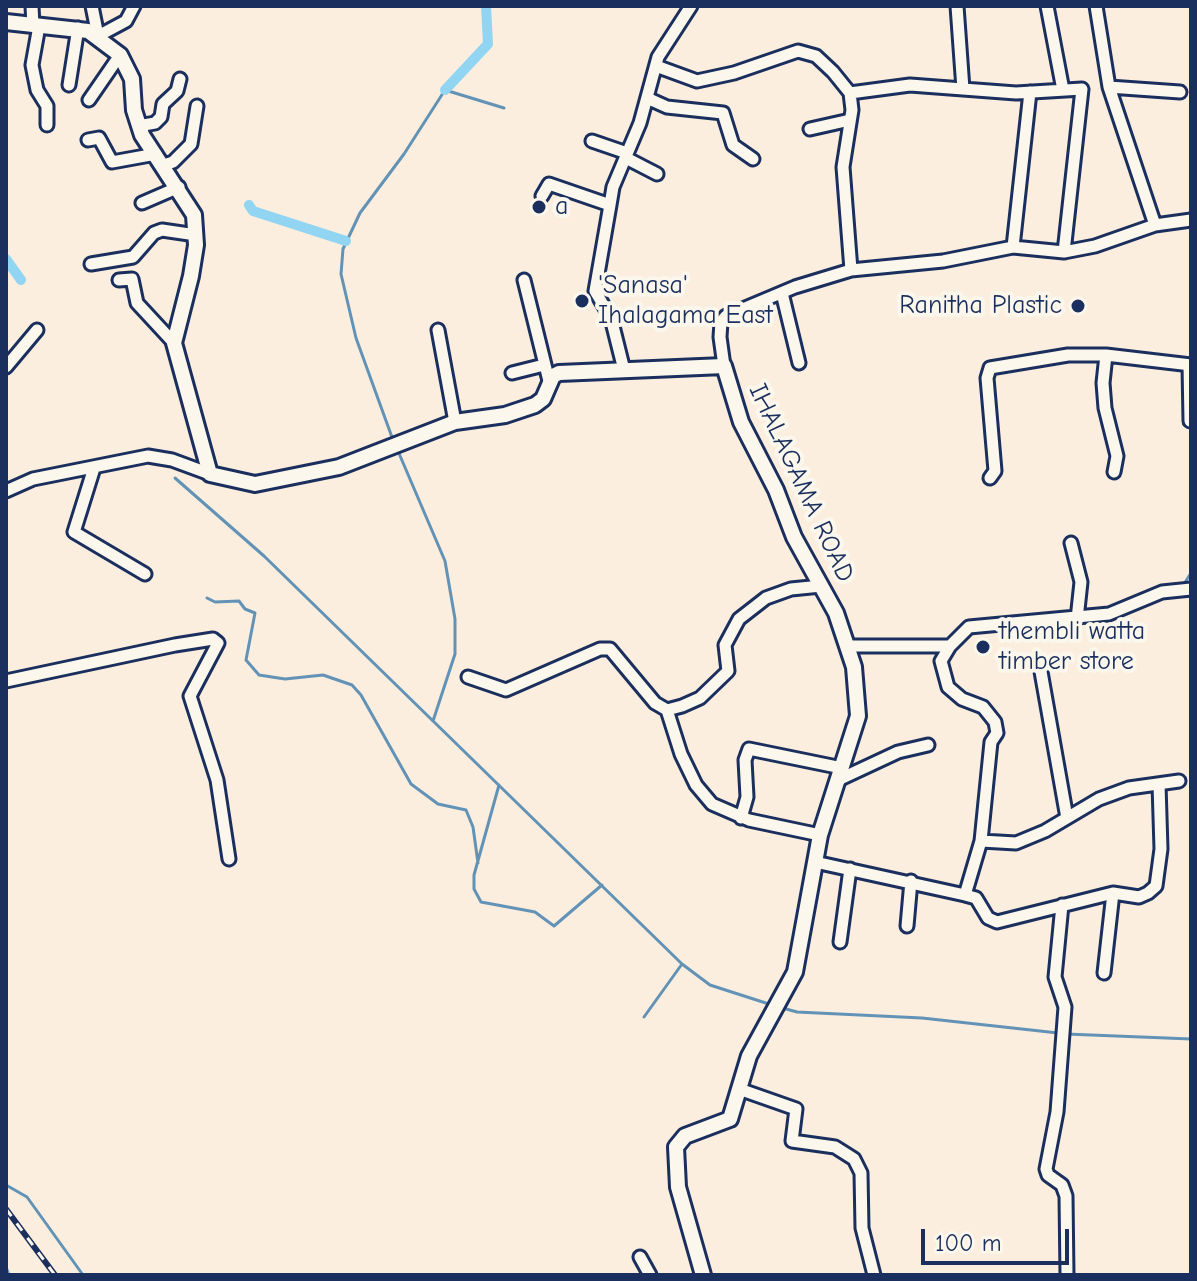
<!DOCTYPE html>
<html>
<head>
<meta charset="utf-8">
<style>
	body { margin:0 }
	#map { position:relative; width:1197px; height:1281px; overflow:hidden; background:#fbeede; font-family:"Comic Neue",sans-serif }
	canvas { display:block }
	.frame { position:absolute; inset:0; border:8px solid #1b2f5e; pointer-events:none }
	.scale { position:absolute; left:921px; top:1229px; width:148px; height:36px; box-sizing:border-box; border:4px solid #1b2f5e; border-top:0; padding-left:10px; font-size:24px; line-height:28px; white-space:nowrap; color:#1b2f5e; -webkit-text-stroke:6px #fbf7ec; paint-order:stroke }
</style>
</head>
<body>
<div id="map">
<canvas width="1197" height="1281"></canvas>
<div class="frame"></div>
<div class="scale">100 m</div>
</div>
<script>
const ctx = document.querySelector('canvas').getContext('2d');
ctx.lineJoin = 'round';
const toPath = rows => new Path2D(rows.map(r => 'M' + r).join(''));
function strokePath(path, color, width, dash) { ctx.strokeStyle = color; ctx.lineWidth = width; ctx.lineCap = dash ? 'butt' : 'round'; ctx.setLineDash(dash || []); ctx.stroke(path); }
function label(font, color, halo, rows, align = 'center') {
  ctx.font = font + ' "Comic Neue",sans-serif'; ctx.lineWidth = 8; ctx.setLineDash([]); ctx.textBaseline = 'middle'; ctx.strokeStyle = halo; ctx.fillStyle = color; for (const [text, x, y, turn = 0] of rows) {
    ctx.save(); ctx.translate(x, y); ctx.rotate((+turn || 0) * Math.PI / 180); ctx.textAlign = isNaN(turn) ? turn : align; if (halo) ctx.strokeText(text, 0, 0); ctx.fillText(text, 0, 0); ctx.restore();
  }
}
const stream = toPath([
	[393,440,356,338,341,274,343,249,360,213,404,154,445,90,504,108],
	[398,451,445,561,455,619,455,654,433,721],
	[175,478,264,556,682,964,644,1017],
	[1182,587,1191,573],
	[207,598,215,602,239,601,245,609,255,613,246,660,259,675,285,679,323,675,352,685,361,695,411,784,438,804,466,810,473,827,478,863],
	[499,785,474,875,474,889,481,902,535,912,554,926,602,885],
	[682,964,710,985,772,1005],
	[779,1007,797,1012,922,1018,1058,1033],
	[1066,1034,1191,1039],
	[6,1185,27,1197,83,1275],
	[6,1267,9,1275]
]);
const canal = toPath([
	[445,90,488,44,486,6],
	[249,205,253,211,346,241],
	[6,259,21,280]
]);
const minor = toPath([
	[32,6,33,26],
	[92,6,98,36,126,21,134,6],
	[957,6,963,89],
	[1047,6,1063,90],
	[1096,6,1109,87,1155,225],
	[39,26,32,65,37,90,47,106,47,125],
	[656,66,697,81,734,73,798,51,816,56,833,72,850,93,852,110,843,167,851,270],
	[69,85,78,28],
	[1109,87,1180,92],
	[850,93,910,85,1016,93,1082,89,1064,252],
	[647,98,667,107,723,113,733,145,753,159],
	[89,100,120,55],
	[138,126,155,123,161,117,163,104,177,91,180,79],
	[810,129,850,120],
	[88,140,99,138,112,162,156,154],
	[592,141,627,153],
	[626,158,657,174],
	[164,165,173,162,191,144,197,106],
	[542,196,549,184,610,205],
	[142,203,179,187],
	[1013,247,1030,92],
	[91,264,133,257,154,233,162,230,196,235],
	[119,280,132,279,137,303,174,343],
	[524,280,549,381],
	[782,293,799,363],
	[438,330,455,422],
	[1106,355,1103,383,1105,408,1117,456,1114,472],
	[1189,365,1190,421],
	[724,366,720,337,721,322,726,316,795,287,851,270,943,261,1013,247,1064,252,1095,246,1155,225,1191,220],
	[6,367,37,330],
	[624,370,611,318,595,291,610,205,613,187,640,123,658,57,691,6],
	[512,373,544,365],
	[94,468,74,532,145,574],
	[990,478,995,471,987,378,990,368,1068,355,1106,355,1191,365],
	[6,491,33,479,148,456,172,460,210,474],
	[1071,543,1081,582,1077,619],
	[848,646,950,646,969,627,1109,614,1162,592,1191,589],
	[950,646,941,661,948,687,962,699,983,707,995,722,997,733,991,742,981,841],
	[1040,666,1067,818],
	[468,677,506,690,600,649,610,649,655,703,667,710,682,706,700,698,728,671,725,645,739,619,766,598,791,589,821,586],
	[6,681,175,645,213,639,218,643,190,696,217,780,229,859],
	[667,710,681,754,696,785,712,804,749,820,820,835],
	[838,780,898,752,928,745],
	[1159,784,1161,849,1156,886,1148,893,1139,897,1113,893,997,922,988,918,976,898,965,895,981,841,1016,843,1045,831,1099,799,1129,788,1179,781],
	[741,818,747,797,745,760,749,749,842,768],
	[815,862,965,895],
	[1062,905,1055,977,1065,1007,1057,1112,1046,1169,1048,1175,1062,1185,1066,1196,1067,1275],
	[907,926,911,881],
	[840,942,850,869],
	[1104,973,1113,893],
	[739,1089,796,1109,792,1141,835,1147,854,1159,861,1173,862,1228,874,1275],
	[640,1257,650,1275]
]);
const tertiary = toPath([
	[6,22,88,31,120,55,132,79,134,110,142,135,194,215,196,245,191,276,174,343,210,474,255,484,339,467,455,422,505,415,535,405,543,399,553,376,559,373,724,366,741,422,776,490,794,537,836,613,854,667,858,716,820,835,795,972,749,1056,730,1119,685,1136,676,1147,678,1187,703,1275]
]);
const rail = toPath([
	[6,1209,55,1275]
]);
const markers = [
	[539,207,8,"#1b2f5e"],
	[582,301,8,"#1b2f5e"],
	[1078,306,8,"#1b2f5e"],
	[983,647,8,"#1b2f5e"]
];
const poiNames = [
	["a",555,207],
	["'Sanasa'",598,286],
	["Ihalagama East",598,316],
	["Ranitha Plastic",1062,306,"right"],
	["thembli watta",999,632],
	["timber store",999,662]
];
const streetNames = [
	["IHALAGAMA ROAD",801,483,65]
];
strokePath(stream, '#6293b7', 3);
strokePath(canal, '#92d5f3', 10);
strokePath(minor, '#1b2f5e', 17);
strokePath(tertiary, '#1b2f5e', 20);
strokePath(minor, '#fbf7ec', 11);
strokePath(tertiary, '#fbf7ec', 14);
strokePath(rail, '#1b2f5e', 6);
strokePath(rail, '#fbf7ec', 3, [9]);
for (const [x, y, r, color] of markers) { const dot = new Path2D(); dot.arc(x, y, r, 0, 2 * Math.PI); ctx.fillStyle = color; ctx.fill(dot); strokePath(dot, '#fbf7ec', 3); }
label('26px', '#1b2f5e', '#fbf7ec', poiNames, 'left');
label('26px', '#1b2f5e', '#fbf7ec', streetNames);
</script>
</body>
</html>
